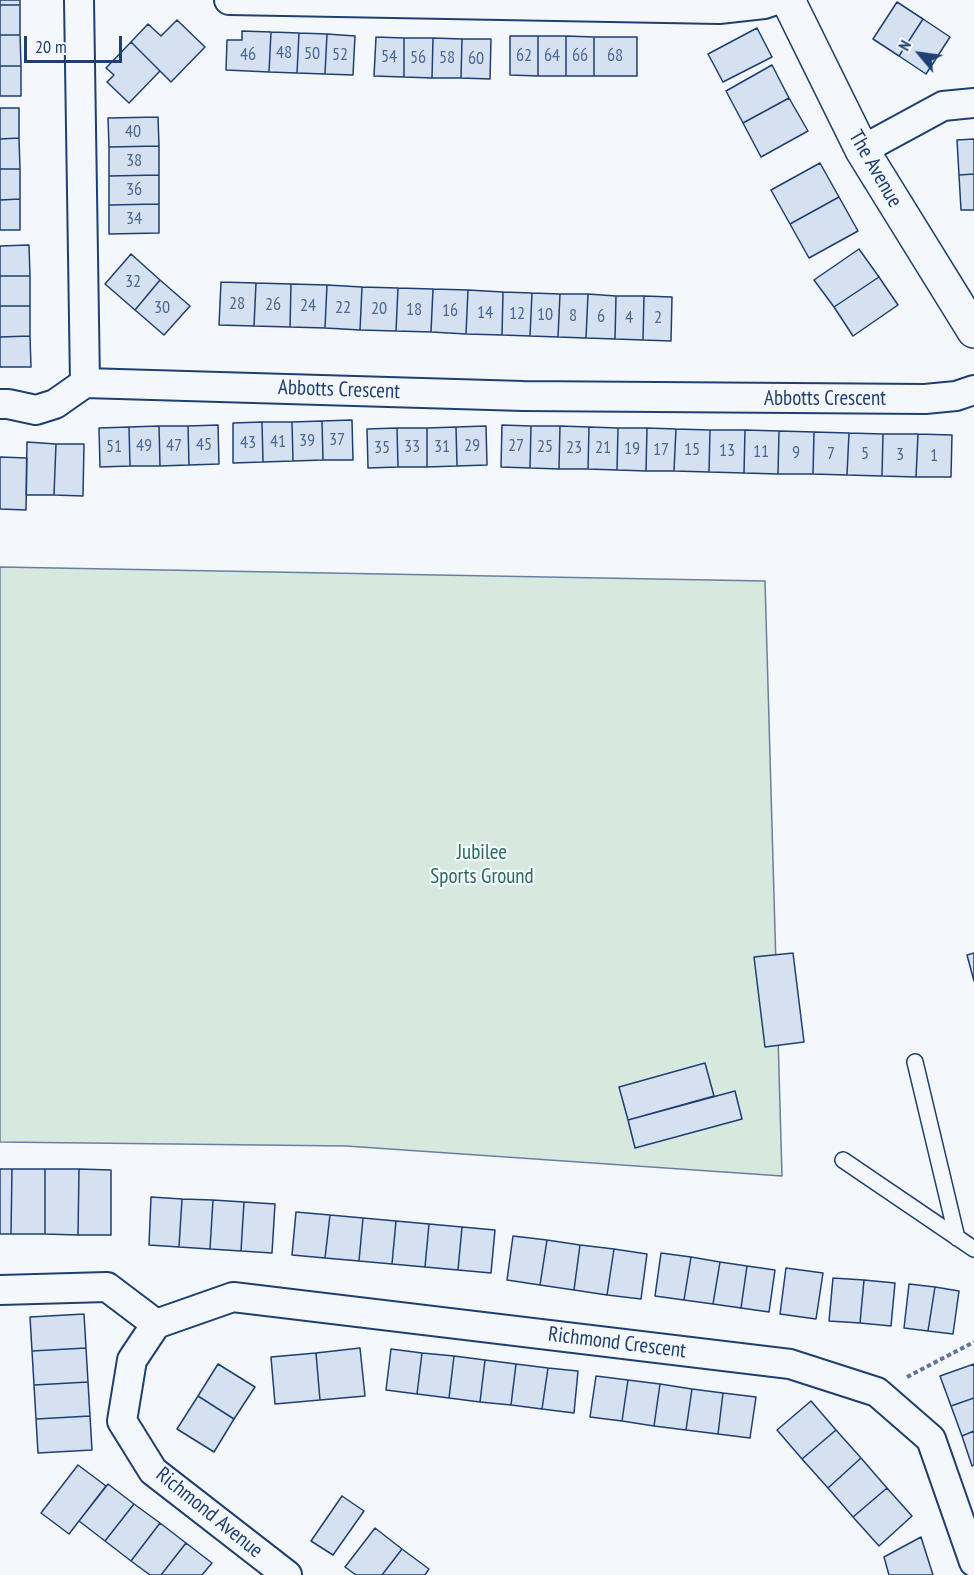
<!DOCTYPE html>
<html>
<head>
<meta charset="utf-8">
<style>
	body { margin:0 }
	#map { position:relative; width:974px; height:1575px; overflow:hidden; background:#f4f7fb; font-family:"PT Sans Narrow",sans-serif }
	canvas { display:block }
	.north { position:absolute; left:890px; top:24px; width:60px; height:60px; -webkit-text-stroke:4px #f4f7fb; paint-order:stroke; rotate:299deg; font-size:16px; font-weight:700; line-height:24px; text-align:center; color:#1d3f73 }
	.north::after { content:''; display:block; margin:auto; width:21px; height:27px; background:#1d3f73; clip-path:polygon(50% 0,100% 100%,50% 72%,0 100%) }
	.scale { position:absolute; left:24px; top:36px; width:98px; height:27px; box-sizing:border-box; border:3px solid #1d3f73; border-top:0; padding-left:8px; font-size:18px; line-height:21px; white-space:nowrap; color:#1d3f73; -webkit-text-stroke:4px #f4f7fb; paint-order:stroke }
</style>
</head>
<body>
<div id="map">
<canvas width="974" height="1575"></canvas>
<div class="north">N</div>
<div class="scale">20 m</div>
</div>
<script>
const ctx = document.querySelector('canvas').getContext('2d');
ctx.lineJoin = 'round';
function fill(path, color) { ctx.fillStyle = color; ctx.fill(path, 'evenodd'); }
const toPath = rows => new Path2D(rows.map(r => 'M' + r).join(''));
function strokePath(path, color, width, dash) { ctx.strokeStyle = color; ctx.lineWidth = width; ctx.lineCap = dash ? 'butt' : 'round'; ctx.setLineDash(dash || []); ctx.stroke(path); }
function label(font, color, halo, rows, align = 'center') {
  ctx.font = font + ' "PT Sans Narrow",sans-serif'; ctx.lineWidth = 4.5; ctx.setLineDash([]); ctx.textBaseline = 'middle'; ctx.strokeStyle = halo; ctx.fillStyle = color; for (const [text, x, y, turn = 0] of rows) {
    ctx.save(); ctx.translate(x, y); ctx.rotate((+turn || 0) * Math.PI / 180); ctx.textAlign = isNaN(turn) ? turn : align; if (halo) ctx.strokeText(text, 0, 0); ctx.fillText(text, 0, 0); ctx.restore();
  }
}
const green = toPath([
	[0,567,765,581,782,1176,346,1146,0,1142,0,567]
]);
const building = toPath([
	[0,0,20,0,20,5,0,5,0,0],
	[897,2,923,19,899,56,873,39,897,2],
	[0,5,20,5,20,35,0,35,0,5],
	[923,19,950,37,926,74,899,56,923,19],
	[177,20,205,47,171,82,131,42,148,24,161,36,177,20],
	[757,28,772,57,723,82,708,54,757,28],
	[242,31,271,32,269,72,226,70,227,40,242,40,242,31],
	[271,32,299,33,297,73,269,72,271,32],
	[299,33,327,34,325,74,297,73,299,33],
	[327,34,355,36,353,75,325,74,327,34],
	[0,35,20,35,21,66,0,66,0,35],
	[510,36,538,36,538,76,510,75,510,36],
	[538,36,566,36,566,76,538,76,538,36],
	[566,36,594,37,594,76,566,76,566,36],
	[376,37,404,38,404,77,374,76,376,37],
	[594,37,637,37,637,76,594,76,594,37],
	[404,38,433,38,432,78,404,77,404,38],
	[433,38,462,39,461,78,432,78,433,38],
	[462,39,491,39,490,79,461,78,462,39],
	[131,42,160,71,129,103,107,82,114,75,106,68,131,42],
	[772,65,789,98,743,123,726,91,772,65],
	[0,66,21,66,21,96,0,96,0,66],
	[789,98,808,131,761,157,743,123,789,98],
	[0,108,19,108,19,138,0,139,0,108],
	[158,117,159,146,109,147,108,118,158,117],
	[19,138,20,169,0,169,0,139,19,138],
	[974,139,974,174,959,175,957,140,974,139],
	[159,146,159,175,109,176,109,147,159,146],
	[820,163,839,197,790,224,771,190,820,163],
	[0,169,20,169,20,199,0,200,0,169],
	[974,174,974,210,961,210,959,175,974,174],
	[159,175,159,204,109,205,109,176,159,175],
	[839,197,858,231,809,258,790,224,839,197],
	[20,199,20,230,0,230,0,200,20,199],
	[159,204,159,233,109,234,109,205,159,204],
	[29,245,30,276,0,276,0,246,29,245],
	[859,249,879,277,834,307,814,280,859,249],
	[131,254,160,280,135,310,105,284,131,254],
	[0,276,30,276,30,306,0,306,0,276],
	[879,277,898,305,853,336,834,307,879,277],
	[160,280,190,306,164,335,135,310,160,280],
	[221,282,256,283,254,326,219,325,221,282],
	[256,283,291,284,290,327,254,326,256,283],
	[291,284,327,285,325,328,290,327,291,284],
	[327,285,362,287,360,330,325,328,327,285],
	[362,287,398,288,396,331,360,330,362,287],
	[398,288,433,289,431,332,396,331,398,288],
	[433,289,468,290,466,334,431,332,433,289],
	[468,290,503,292,502,335,466,334,468,290],
	[503,292,532,293,530,336,502,335,503,292],
	[532,293,560,294,558,337,530,336,532,293],
	[560,294,588,294,586,338,558,337,560,294],
	[588,294,616,296,615,339,586,338,588,294],
	[616,296,644,296,643,340,615,339,616,296],
	[644,296,672,297,671,341,643,340,644,296],
	[0,306,30,306,30,336,0,337,0,306],
	[30,336,31,367,0,367,0,337,30,336],
	[352,420,353,460,323,460,322,421,352,420],
	[322,421,323,460,293,461,292,422,322,421],
	[262,422,292,422,293,461,263,462,262,422],
	[262,422,263,462,233,463,233,423,262,422],
	[218,425,219,464,189,465,188,426,218,425],
	[502,425,531,426,530,468,501,467,502,425],
	[159,426,160,466,130,466,129,427,159,426],
	[159,426,188,426,189,465,160,466,159,426],
	[486,426,487,465,457,466,456,427,486,426],
	[531,426,560,426,559,469,530,468,531,426],
	[560,426,589,427,588,469,559,469,560,426],
	[129,427,130,466,100,467,99,428,129,427],
	[456,427,457,466,427,467,427,428,456,427],
	[589,427,618,428,617,470,588,469,589,427],
	[397,428,427,428,427,467,398,467,397,428],
	[397,428,398,467,368,468,367,429,397,428],
	[618,428,647,428,646,471,617,470,618,428],
	[647,428,676,429,674,471,646,471,647,428],
	[676,429,710,430,709,472,674,471,676,429],
	[710,430,745,430,744,473,709,472,710,430],
	[745,430,779,431,778,474,744,473,745,430],
	[779,431,814,432,813,474,778,474,779,431],
	[814,432,849,433,847,475,813,474,814,432],
	[849,433,883,434,882,476,847,475,849,433],
	[883,434,918,434,916,477,882,476,883,434],
	[918,434,952,435,951,477,916,477,918,434],
	[27,442,56,444,54,495,26,495,27,442],
	[56,444,84,444,83,496,54,495,56,444],
	[0,457,27,458,26,510,0,509,0,457],
	[793,953,804,1042,765,1047,754,957,793,953],
	[974,953,974,981,967,955,974,953],
	[705,1063,714,1096,628,1120,619,1087,705,1063],
	[735,1091,742,1119,635,1148,628,1120,735,1091],
	[0,1169,12,1169,11,1234,0,1234,0,1169],
	[12,1169,45,1169,45,1234,11,1234,12,1169],
	[45,1169,79,1169,78,1235,45,1234,45,1169],
	[79,1169,111,1170,111,1235,78,1235,79,1169],
	[151,1197,182,1199,179,1247,149,1245,151,1197],
	[182,1199,213,1200,210,1249,179,1247,182,1199],
	[213,1200,244,1202,241,1251,210,1249,213,1200],
	[244,1202,275,1204,272,1253,241,1251,244,1202],
	[296,1212,330,1215,325,1258,292,1255,296,1212],
	[330,1215,363,1218,359,1261,325,1258,330,1215],
	[363,1218,396,1221,392,1264,359,1261,363,1218],
	[396,1221,429,1224,425,1267,392,1264,396,1221],
	[429,1224,462,1227,458,1270,425,1267,429,1224],
	[462,1227,495,1230,491,1273,458,1270,462,1227],
	[513,1236,547,1240,540,1285,507,1280,513,1236],
	[547,1240,580,1245,574,1290,540,1285,547,1240],
	[580,1245,614,1249,607,1295,574,1290,580,1245],
	[614,1249,647,1254,641,1299,607,1295,614,1249],
	[661,1253,691,1257,684,1300,655,1296,661,1253],
	[691,1257,720,1262,713,1304,684,1300,691,1257],
	[720,1262,747,1266,741,1308,713,1304,720,1262],
	[747,1266,775,1270,769,1312,741,1308,747,1266],
	[786,1268,823,1273,816,1319,780,1314,786,1268],
	[833,1278,864,1280,860,1323,829,1321,833,1278],
	[864,1280,895,1283,891,1326,860,1323,864,1280],
	[909,1284,935,1287,928,1331,904,1328,909,1284],
	[935,1287,959,1291,953,1334,928,1331,935,1287],
	[84,1314,86,1348,32,1351,30,1317,84,1314],
	[86,1348,88,1382,34,1385,32,1351,86,1348],
	[360,1348,365,1396,320,1400,316,1353,360,1348],
	[391,1349,422,1353,417,1394,386,1390,391,1349],
	[316,1353,320,1400,275,1404,271,1357,316,1353],
	[422,1353,454,1356,449,1398,417,1394,422,1353],
	[454,1356,485,1360,480,1402,449,1398,454,1356],
	[485,1360,516,1364,511,1405,480,1402,485,1360],
	[218,1364,255,1387,234,1419,198,1396,218,1364],
	[516,1364,548,1368,542,1409,511,1405,516,1364],
	[974,1364,974,1398,951,1406,940,1376,974,1364],
	[548,1368,578,1371,574,1413,542,1409,548,1368],
	[596,1376,628,1380,622,1421,590,1417,596,1376],
	[628,1380,660,1384,654,1426,622,1421,628,1380],
	[88,1382,90,1416,36,1419,34,1385,88,1382],
	[660,1384,692,1389,686,1430,654,1426,660,1384],
	[692,1389,723,1393,718,1434,686,1430,692,1389],
	[723,1393,756,1397,750,1438,718,1434,723,1393],
	[198,1396,234,1419,214,1452,177,1429,198,1396],
	[974,1398,974,1431,962,1436,951,1406,974,1398],
	[811,1401,836,1430,802,1459,777,1430,811,1401],
	[90,1416,92,1450,38,1453,36,1419,90,1416],
	[836,1430,861,1458,828,1488,802,1459,836,1430],
	[974,1431,974,1465,972,1466,962,1436,974,1431],
	[861,1458,887,1488,853,1517,828,1488,861,1458],
	[78,1465,106,1486,69,1534,41,1513,78,1465],
	[108,1484,134,1504,105,1541,79,1521,108,1484],
	[887,1488,912,1516,879,1546,853,1517,887,1488],
	[342,1496,364,1511,333,1555,311,1541,342,1496],
	[134,1504,160,1523,131,1561,105,1541,134,1504],
	[160,1523,186,1543,161,1575,150,1575,131,1561,160,1523],
	[375,1528,402,1549,382,1575,356,1575,345,1567,375,1528],
	[921,1537,933,1575,889,1575,884,1557,921,1537],
	[186,1543,212,1563,202,1575,161,1575,186,1543],
	[402,1549,429,1569,425,1575,382,1575,402,1549]
]);
const path = toPath([
	[907,1377,974,1342]
]);
const lane = toPath([
	[915,1062,957,1238],
	[843,1160,974,1249]
]);
const street = toPath([
	[79,0,85,383],
	[229,0,719,9,764,4,776,0],
	[862,150,943,106,974,103],
	[85,383,523,396,925,399,956,396,974,390],
	[0,404,8,404,36,410,55,404,85,383],
	[0,1290,107,1287,156,1324],
	[287,1575,153,1471,122,1421,132,1360,156,1324,233,1297,790,1364,877,1392,931,1439,974,1562]
]);
const secondary = toPath([
	[788,0,862,150,974,331]
]);
const numberNames = [
	["48",284,53],
	["50",312,54],
	["46",248,55],
	["52",340,55],
	["62",524,56],
	["64",552,56],
	["66",580,56],
	["68",615,56],
	["54",389,57],
	["56",418,58],
	["58",447,58],
	["60",476,59],
	["40",133,132],
	["38",134,161],
	["36",134,190],
	["34",134,219],
	["32",133,282],
	["28",237,304],
	["26",273,305],
	["24",308,306],
	["30",162,308],
	["22",343,308],
	["20",379,309],
	["18",414,310],
	["16",450,311],
	["14",485,313],
	["12",517,314],
	["10",545,315],
	["8",573,316],
	["6",601,317],
	["4",629,318],
	["2",658,318],
	["37",337,440],
	["39",307,441],
	["41",278,442],
	["43",248,443],
	["45",204,445],
	["49",144,446],
	["47",174,446],
	["29",472,446],
	["27",516,446],
	["51",114,447],
	["33",412,447],
	["31",442,447],
	["25",545,447],
	["35",382,448],
	["23",574,448],
	["21",603,448],
	["19",632,449],
	["17",661,450],
	["15",692,450],
	["13",727,451],
	["11",761,452],
	["9",796,453],
	["7",831,454],
	["5",865,454],
	["3",900,455],
	["1",934,456]
];
const streetNames = [
	["The Avenue",875,169,60],
	["Abbotts Crescent",339,390,2],
	["Abbotts Crescent",825,399],
	["Richmond Crescent",617,1343,7],
	["Richmond Avenue",209,1513,39]
];
const parkNames = [
	["Jubilee",482,853],
	["Sports Ground",482,877]
];
fill(green, '#d7e8df');
strokePath(green, '#687fa3', 1.5);
fill(building, '#d5e0f0');
strokePath(building, '#1d3f73', 1.5);
strokePath(lane, '#1d3f73', 18);
strokePath(street, '#1d3f73', 32);
strokePath(secondary, '#1d3f73', 36);
strokePath(path, '#5e769c', 4, [4.5, 3]);
strokePath(lane, '#f4f7fb', 15);
strokePath(street, '#f4f7fb', 28);
strokePath(secondary, '#f4f7fb', 33);
label('18px', '#4b6792', null, numberNames);
label('21px', '#1d3f73', '#f4f7fb', streetNames);
label('21px', '#2c6c60', '#f4f7fb', parkNames);
</script>
</body>
</html>
